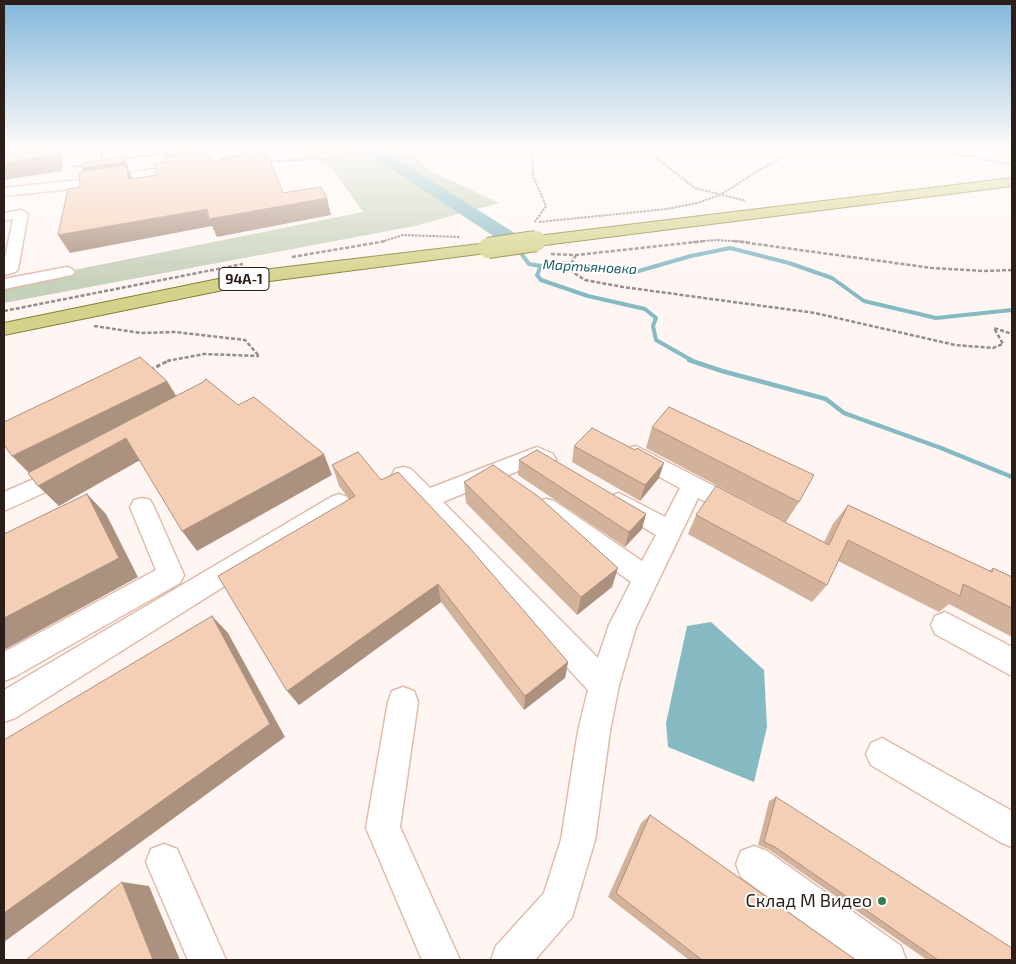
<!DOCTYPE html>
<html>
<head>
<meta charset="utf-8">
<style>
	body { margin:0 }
	#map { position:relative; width:1016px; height:964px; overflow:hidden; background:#fff6f3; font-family:"Exo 2",sans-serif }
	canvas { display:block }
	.frame { position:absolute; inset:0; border:5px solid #2b1d17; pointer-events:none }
</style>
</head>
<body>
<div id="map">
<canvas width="1016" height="964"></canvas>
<div class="frame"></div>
</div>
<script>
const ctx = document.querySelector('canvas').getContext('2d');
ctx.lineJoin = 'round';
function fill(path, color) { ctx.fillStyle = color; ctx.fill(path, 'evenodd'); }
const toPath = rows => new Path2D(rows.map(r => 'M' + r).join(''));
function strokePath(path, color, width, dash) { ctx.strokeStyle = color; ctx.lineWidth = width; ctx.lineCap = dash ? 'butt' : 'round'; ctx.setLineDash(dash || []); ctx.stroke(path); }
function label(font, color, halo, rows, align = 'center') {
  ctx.font = font + ' "Exo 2",sans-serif'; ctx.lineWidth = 4; ctx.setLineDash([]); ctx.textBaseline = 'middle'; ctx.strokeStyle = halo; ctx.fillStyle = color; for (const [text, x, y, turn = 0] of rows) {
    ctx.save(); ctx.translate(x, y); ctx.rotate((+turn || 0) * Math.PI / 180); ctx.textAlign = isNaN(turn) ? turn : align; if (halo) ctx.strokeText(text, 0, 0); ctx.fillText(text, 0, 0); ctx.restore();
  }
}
const green = toPath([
	[296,149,406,149,429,170,499,203,415,226,4,303,4,284,363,212,331,167,294,151]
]);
const water = toPath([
	[711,622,764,670,767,727,754,782,668,747,666,723,687,626]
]);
const streamFar1 = toPath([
	[517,248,529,264,541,266,565,263,635,272,691,256,730,248,789,263,832,278,864,301,936,318,1012,310],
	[541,266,537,275,541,280,588,296,645,309,656,318,653,326,656,340,693,361]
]);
const stream = toPath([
	[689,360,722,371,826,399,844,413,941,448,1012,477]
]);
const river = toPath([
	[362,149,380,149,518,235,520,239,518,243,511,245,504,243,362,149]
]);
const pathFar2 = toPath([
	[94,149,102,153,101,162],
	[532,149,533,176,546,206,534,223],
	[641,149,655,157,695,188,746,201],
	[935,149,1012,165],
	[241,155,250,149],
	[123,159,166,152],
	[267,161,330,159,361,152,354,149],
	[219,162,218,159,241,155,246,158],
	[73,167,85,165],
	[539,222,667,209,697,203,720,195,761,169,798,149],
	[381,242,403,235,460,237],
	[693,242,716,240,750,242]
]);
const pathFar1 = toPath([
	[734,241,932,268,984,271,1012,270],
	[551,254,576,255,705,241],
	[576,255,568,269,585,280,623,287,815,313,955,345,993,348,1003,344,994,328,1012,334],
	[292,257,386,241],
	[4,311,243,264],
	[94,326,141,333,175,332,245,340,259,356],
	[167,361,204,354,259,356]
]);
const path = toPath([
	[150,370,170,360]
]);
const minor = toPath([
	[186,164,192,168,190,170,98,186,4,196,4,188,98,178,186,164],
	[21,210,28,214,18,269,15,272,4,275,4,263,13,219,4,221,4,213,21,210],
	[67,267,72,269,75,272,72,275,4,289,4,279,67,267],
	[636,446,745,502,749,509,745,516,737,518,698,498,636,627,619,685,610,731,595,840,572,917,535,960,491,960,496,946,544,893,561,840,578,731,588,690,395,481,392,475,395,469,403,467,411,469,430,488,537,447,553,454,556,460,553,466,545,468,535,464,443,502,598,658,609,625,631,582,538,515,534,508,538,501,546,499,554,501,642,561,656,535,611,508,607,502,611,496,619,493,665,517,680,488,628,460,625,454,628,448,636,446],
	[66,465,74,467,77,473,74,479,4,511,4,492,66,465],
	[339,494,347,497,351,503,347,509,15,718,4,722,4,690,331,497,339,494],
	[142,498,150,500,154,507,184,575,180,583,14,677,4,681,4,652,156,570,130,507,134,500,142,498],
	[945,612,1012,647,1012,676,935,634,931,625,935,616,945,612],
	[403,687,414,691,418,702,400,827,460,960,422,960,366,828,388,702,392,691,403,687],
	[882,738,1012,811,1012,847,1000,842,871,765,866,754,871,743,882,738],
	[164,844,177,849,226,960,188,960,146,862,151,849,164,844],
	[754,846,767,851,901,946,906,960,855,960,741,877,736,864,741,851,754,846]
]);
const major = toPath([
	[1012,178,1012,186,537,246,531,245,528,241,531,237,537,236,1012,178],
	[488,243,494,244,497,248,494,252,262,282,4,335,4,323,262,270,488,243]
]);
const majorBridgeFar1 = toPath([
	[527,242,537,241]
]);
const majorBridge = toPath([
	[488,248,536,241]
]);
const wall = toPath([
	[652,427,799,502,786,522,646,448],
	[574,446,635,450,659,478,640,501,572,462],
	[519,460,646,514,642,529,625,547,518,475],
	[332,465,381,480,568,662,565,678,524,710,441,602,299,705,350,500,339,486],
	[464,482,612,587,577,615,466,503],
	[848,505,989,571,993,568,1012,577,1012,637,949,604,939,612,838,561,827,585,812,602,688,534,696,515,824,542,833,524],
	[776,797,1012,960,927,960,768,849,758,845,769,801],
	[650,815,856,960,689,960,608,897,641,823]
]);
const shadedWall = toPath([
	[53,149,62,149,63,151,62,171,4,180,4,163],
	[207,150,211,158,169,165,165,156],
	[124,157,128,166,129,170,134,182,87,177,82,168],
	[327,198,331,215,217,237,212,226,70,253,58,235,207,209],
	[167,381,180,402,33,477,12,456],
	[126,438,142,459,59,506,38,486],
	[324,454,332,475,197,551,182,531],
	[664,463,659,478,640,501,645,485],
	[87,494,106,514,138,577,4,650,4,618],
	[646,514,642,529,625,547,629,532],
	[618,568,612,587,577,615,581,597],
	[438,584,441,602,299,705,287,691],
	[212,616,228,633,285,737,4,942,4,913],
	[568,662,565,678,524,710,525,696],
	[122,882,149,886,180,960,153,960]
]);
const building = toPath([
	[4,149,53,149,53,155,4,163,4,149],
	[182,149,207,149,207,150,165,156,164,152,182,149],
	[209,151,214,161,267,153,283,193,321,187,327,198,209,219,207,209,58,235,68,189,80,187,79,172,126,165,129,179,157,175,154,164,167,162,166,158,209,151],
	[124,157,124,162,82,168,82,163,124,157],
	[140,357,167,381,12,456,4,445,4,422,140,357],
	[206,379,238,405,254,397,324,454,182,531,126,438,38,486,28,473,203,382,206,379],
	[669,407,814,475,799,502,652,427,669,407],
	[592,428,635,450,637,448,664,463,645,485,574,446,592,428],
	[537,450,646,514,629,532,519,460,537,450],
	[358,452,381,480,398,472,468,546,568,662,525,696,438,584,287,691,218,576,355,496,332,465,358,452],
	[493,465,539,497,618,568,581,597,464,482,493,465],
	[716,486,829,545,848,505,992,572,993,568,1012,577,1012,608,963,584,960,596,848,540,827,585,696,515,716,486],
	[87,494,119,558,4,618,4,534,87,494],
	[212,616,270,724,4,913,4,740,212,616],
	[776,797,1012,948,1012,960,938,960,775,847,764,842,776,797],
	[650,815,856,960,702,960,616,893,650,815],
	[122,882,153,960,26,960,122,882]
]);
const markers = [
	[882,901,5,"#347e4c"]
];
const farWaternames = [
	["Мартьяновка",590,267,3]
];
const shields = [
	[244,279,50]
];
const shieldNames = [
	["94А-1",244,279]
];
const nearPoinames = [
	["Склад М Видео",872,901]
];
fill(green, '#c6d1ba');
fill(water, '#86bac2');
strokePath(streamFar1, '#86bac2', 4);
strokePath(stream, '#86bac2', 4.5);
fill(river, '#86bac2');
strokePath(minor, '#e1bbab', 3);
strokePath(major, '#878030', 2);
strokePath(pathFar2, '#968b86', 2, [2.5, 1]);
strokePath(pathFar1, '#968b86', 2.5, [4, 2]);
strokePath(path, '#968b86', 3, [4.5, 2.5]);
fill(minor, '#fff');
fill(major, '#d5d38b');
strokePath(majorBridgeFar1, '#878030', 17, []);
strokePath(majorBridge, '#878030', 22, []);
strokePath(majorBridgeFar1, '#d5d38b', 16);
strokePath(majorBridge, '#d5d38b', 20);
fill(wall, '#d3b29c');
fill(shadedWall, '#ac917f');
fill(building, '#f5cfb5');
strokePath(building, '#ac917f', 1);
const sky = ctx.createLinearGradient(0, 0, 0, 284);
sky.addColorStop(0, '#81b6d9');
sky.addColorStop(0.52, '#fffbfa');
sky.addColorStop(1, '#fffbfa00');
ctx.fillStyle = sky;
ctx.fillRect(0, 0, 1016, 284);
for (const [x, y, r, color] of markers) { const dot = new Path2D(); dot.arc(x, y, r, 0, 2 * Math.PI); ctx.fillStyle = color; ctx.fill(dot); strokePath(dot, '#fff', 2); }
label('italic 14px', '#155c66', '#fff', farWaternames);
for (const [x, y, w] of shields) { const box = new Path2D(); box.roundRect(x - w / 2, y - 11.5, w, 23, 4); ctx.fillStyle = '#fff'; ctx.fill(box); strokePath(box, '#2b1d17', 1); }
label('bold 14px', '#2b1d17', null, shieldNames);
label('18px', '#2b1d17', '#fff', nearPoinames, 'right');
</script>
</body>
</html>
